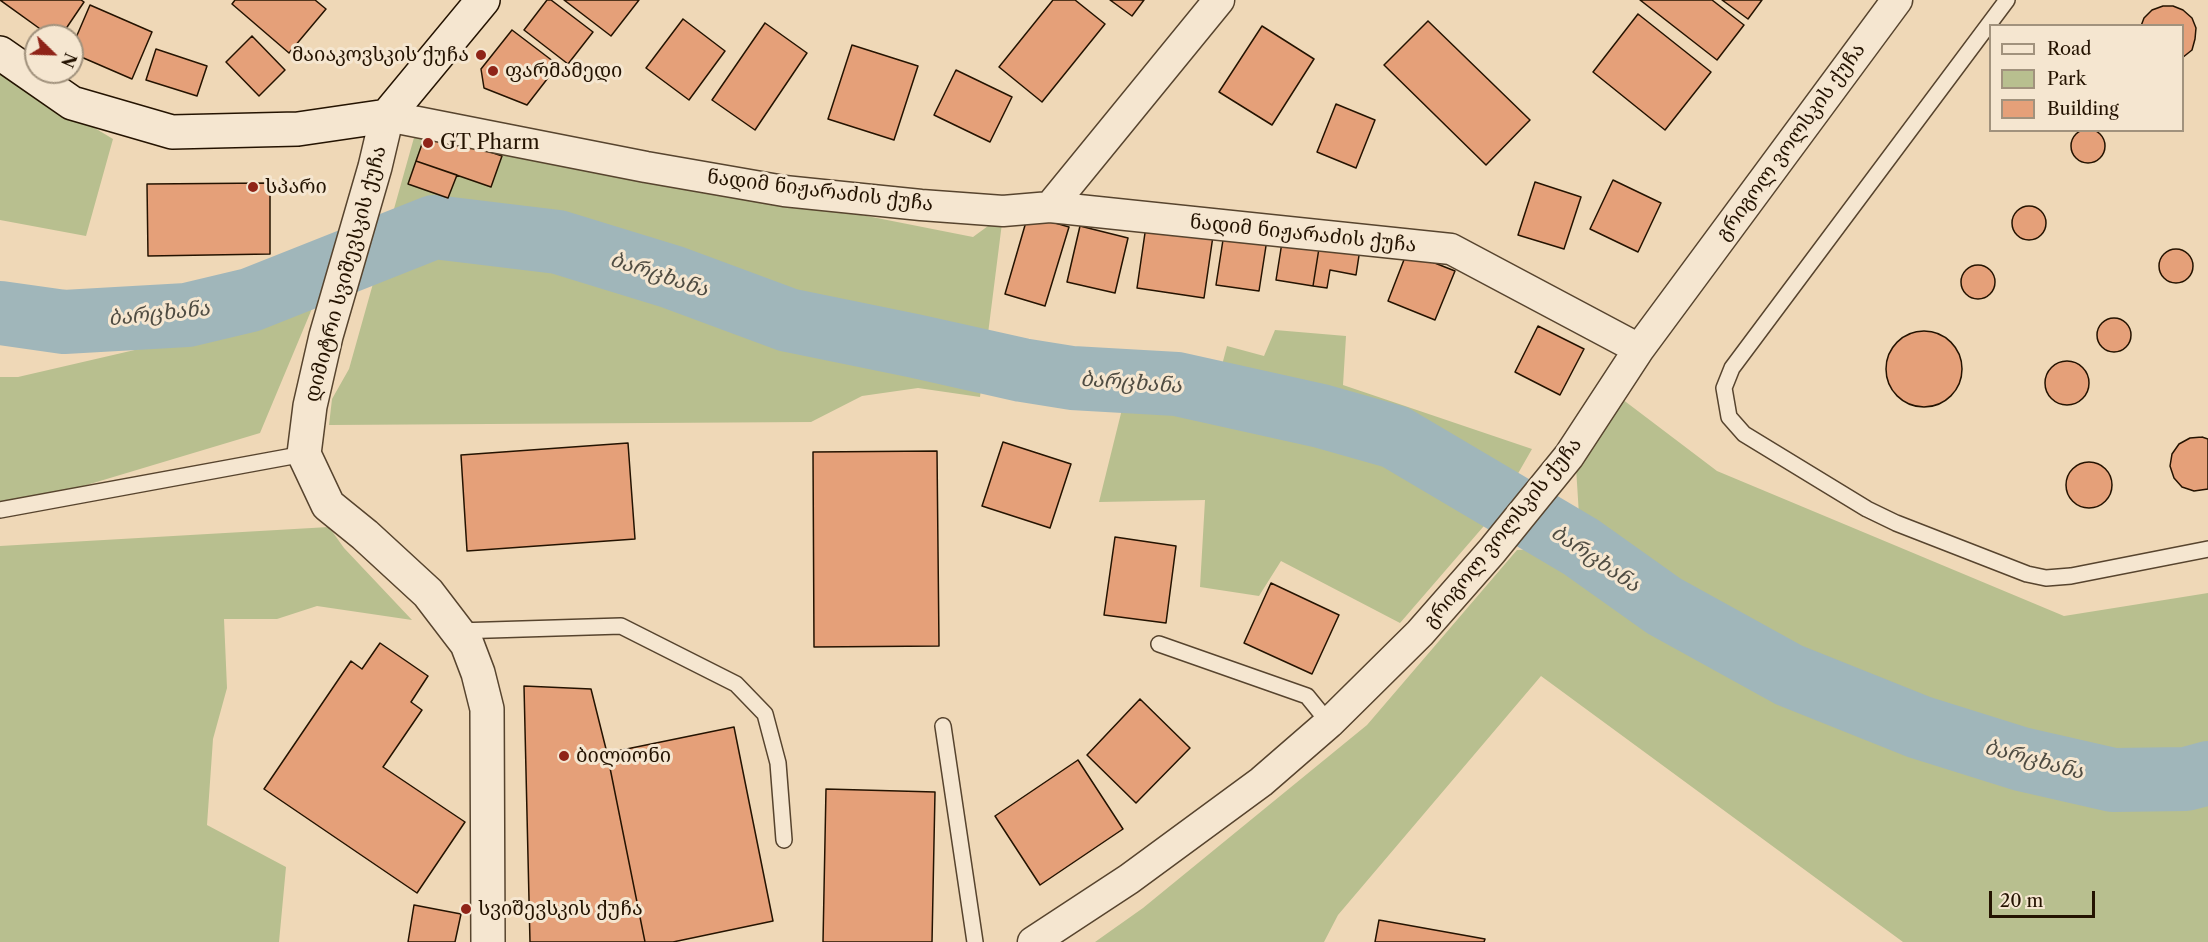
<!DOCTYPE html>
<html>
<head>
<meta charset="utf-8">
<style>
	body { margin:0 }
	#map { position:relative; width:2208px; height:942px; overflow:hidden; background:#efd8b7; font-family:"Libre Caslon Text",serif }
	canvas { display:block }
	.legend { position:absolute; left:1989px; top:24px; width:195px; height:108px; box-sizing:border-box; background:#f5e6d0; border:2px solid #a1927d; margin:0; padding:8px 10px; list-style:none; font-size:18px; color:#241301 }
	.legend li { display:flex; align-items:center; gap:12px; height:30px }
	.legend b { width:30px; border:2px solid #a1927d }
	.north { position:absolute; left:24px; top:24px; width:60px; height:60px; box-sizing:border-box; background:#f5e6d0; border:2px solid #a1927d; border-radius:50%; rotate:113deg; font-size:16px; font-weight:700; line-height:24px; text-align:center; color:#241301 }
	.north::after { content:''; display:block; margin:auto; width:21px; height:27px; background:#8f2418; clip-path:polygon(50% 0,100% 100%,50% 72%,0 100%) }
	.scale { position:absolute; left:1989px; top:891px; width:106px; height:27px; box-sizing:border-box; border:3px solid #241301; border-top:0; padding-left:8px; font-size:18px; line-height:21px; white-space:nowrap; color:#241301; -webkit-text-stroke:4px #f5e6d0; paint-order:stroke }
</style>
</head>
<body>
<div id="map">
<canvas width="2208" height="942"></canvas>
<ul class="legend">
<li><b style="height:8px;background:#f5e6d0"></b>Road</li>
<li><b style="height:16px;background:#b8bf8f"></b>Park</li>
<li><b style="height:16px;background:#e5a079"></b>Building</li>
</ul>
<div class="north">N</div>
<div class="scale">20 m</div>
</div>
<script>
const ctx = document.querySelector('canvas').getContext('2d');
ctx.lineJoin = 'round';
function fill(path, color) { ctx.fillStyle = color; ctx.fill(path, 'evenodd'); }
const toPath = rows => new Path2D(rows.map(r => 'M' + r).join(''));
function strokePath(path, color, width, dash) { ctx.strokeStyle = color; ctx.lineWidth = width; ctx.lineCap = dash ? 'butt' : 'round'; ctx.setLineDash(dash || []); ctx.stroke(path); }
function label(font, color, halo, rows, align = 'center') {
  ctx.font = font + ' "Libre Caslon Text","Noto Serif Georgian",serif'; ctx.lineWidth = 6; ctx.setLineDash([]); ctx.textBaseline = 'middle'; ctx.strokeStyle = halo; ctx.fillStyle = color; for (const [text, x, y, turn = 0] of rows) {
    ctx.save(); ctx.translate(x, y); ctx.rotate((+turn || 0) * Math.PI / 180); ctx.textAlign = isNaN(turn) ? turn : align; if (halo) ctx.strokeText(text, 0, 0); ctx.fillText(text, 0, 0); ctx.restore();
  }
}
const green = toPath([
	[0,71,113,139,86,236,0,220],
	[417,127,973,237,1003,215,980,397,918,388,862,396,811,422,329,425,332,399,349,369],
	[321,287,260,433,50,496,0,501,0,377,18,377,139,349],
	[1275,330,1346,336,1343,385,1532,449,1496,512,1400,623,1281,561,1259,596,1200,587,1205,500,1099,502,1129,381,1177,384,1215,392,1227,346,1264,356],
	[1622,399,1717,471,2064,616,2208,593,2208,942,1903,942,1541,676,1338,915,1324,942,1095,942,1143,908,1367,725,1517,550,1581,547,1576,467],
	[329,527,344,548,412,620,317,606,277,619,224,619,227,688,213,739,207,825,286,867,279,942,0,942,0,546]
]);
const river = toPath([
	[0,313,64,322,187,315,250,300,434,227,558,242,672,277,788,320,915,346,1022,370,1072,378,1177,384,1321,416,1395,437,1581,547,1664,606,1789,675,1919,727,2021,759,2113,780,2186,779,2208,773]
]);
const building = toPath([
	[0,0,81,0,84,2,61,36,50,36,0,0],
	[235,0,315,0,326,9,289,53,232,4,235,0],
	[547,0,551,0,593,32,568,64,524,30,547,0],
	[564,0,639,0,611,36,564,0],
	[1053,0,1075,0,1105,24,1042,102,999,67,1053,0],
	[1110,0,1144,0,1132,16,1110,0],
	[1640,0,1712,0,1744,25,1717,60,1640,0],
	[1722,0,1762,0,1748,19,1722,0],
	[90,5,152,32,132,79,72,53,72,47,90,5],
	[2163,6,2173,6,2183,10,2192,18,2196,28,2195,39,2192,50,2182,58,2182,26,2141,26,2144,18,2152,10,2163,6],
	[1638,14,1711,72,1665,130,1593,72,1638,14],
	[683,19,725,51,689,100,646,68,683,19],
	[1428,21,1530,120,1486,165,1384,65,1428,21],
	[765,23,807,53,755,130,712,100,765,23],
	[1262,26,1314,59,1272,125,1219,92,1262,26],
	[512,30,558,65,527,105,484,88,481,69,512,30],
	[252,36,285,70,259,96,226,62,252,36],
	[852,45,918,66,894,140,828,119,852,45],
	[156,49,207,66,197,96,146,80,156,49],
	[956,70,1012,97,990,142,934,115,956,70],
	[1336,104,1375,120,1356,168,1317,152,1336,104],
	'2071 146a17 17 0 1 1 34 0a17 17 0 1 1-34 0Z',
	[427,130,502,156,491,187,416,161,427,130],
	[416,161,457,175,448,198,408,184,416,161],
	[1613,180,1661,203,1638,252,1590,229,1613,180],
	[1535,182,1581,197,1564,249,1518,235,1535,182],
	[270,183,270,254,148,256,147,184,270,183],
	'2012 223a17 17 0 1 1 34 0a17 17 0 1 1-34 0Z',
	[1028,215,1069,227,1045,306,1005,294,1028,215],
	[1080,226,1128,238,1115,293,1067,282,1080,226],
	[1146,226,1213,236,1204,298,1137,288,1146,226],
	[1225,227,1268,233,1259,291,1216,285,1225,227],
	[1283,236,1320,242,1313,286,1276,280,1283,236],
	[1320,242,1360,249,1356,275,1330,270,1327,288,1313,286,1320,242],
	'2159 266a17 17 0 1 1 34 0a17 17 0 1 1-34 0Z',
	[1407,252,1455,271,1435,320,1388,301,1407,252],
	'1961 282a17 17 0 1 1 34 0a17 17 0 1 1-34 0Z',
	'2097 335a17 17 0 1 1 34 0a17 17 0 1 1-34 0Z',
	[1538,326,1584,349,1560,395,1515,372,1538,326],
	'1886 369a38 38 0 1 1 76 0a38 38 0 1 1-76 0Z',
	'2045 383a22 22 0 1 1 44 0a22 22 0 1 1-44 0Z',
	[2202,437,2208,439,2208,489,2194,491,2182,487,2174,478,2170,466,2172,454,2179,444,2190,438,2202,437],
	[1003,442,1071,464,1050,528,982,506,1003,442],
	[628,443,635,539,467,551,461,455,628,443],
	[937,451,939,646,814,647,813,452,937,451],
	'2066 485a23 23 0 1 1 46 0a23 23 0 1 1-46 0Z',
	[1115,537,1176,546,1166,623,1104,615,1115,537],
	[1271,583,1339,615,1312,674,1244,643,1271,583],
	[380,643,428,676,411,702,422,710,383,767,465,822,417,893,264,789,351,661,362,669,380,643],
	[524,686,591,689,607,753,645,942,530,942,524,686],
	[1140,699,1190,748,1136,803,1087,755,1140,699],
	[734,727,773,921,673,942,645,942,607,753,734,727],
	[1078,760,1123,829,1040,885,995,816,1078,760],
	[826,789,935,792,932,942,823,942,826,789],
	[414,905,461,914,455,942,408,942,414,905],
	[1379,920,1485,939,1484,942,1375,942,1379,920]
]);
const service = toPath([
	[2007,0,1732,368,1724,388,1729,417,1744,434,1867,509,1896,523,2027,574,2046,578,2071,576,2208,549],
	[0,510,304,454],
	[457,631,621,626,736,684,765,714,778,763,784,840],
	[1159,644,1307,696,1329,723],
	[943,726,975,942]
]);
const minor = toPath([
	[387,116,646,167,784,191,921,205,1003,211,1050,207,1451,249,1639,349],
	[1050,207,1219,0],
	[1033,942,1129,879,1261,782,1329,723,1420,633,1492,551,1569,456,1639,349,1897,0]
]);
const tertiary = toPath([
	[387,116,375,167,326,336,310,406,304,454,328,505,365,535,428,593,467,644,478,673,487,709,488,942]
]);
const secondary = toPath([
	[0,53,72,103,172,132,298,129,387,116,483,0]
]);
const markers = [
	[481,55,6,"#8f2418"],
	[493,71,6,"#8f2418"],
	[428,143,6,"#8f2418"],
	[253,187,6,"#8f2418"],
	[564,756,6,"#8f2418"],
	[466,909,6,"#8f2418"]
];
const poiNames = [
	["მაიაკოვსკის ქუჩა",469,55,"right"],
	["ფარმამედი",505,71],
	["GT Pharm",440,143],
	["სპარი",265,187],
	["ბილიონი",576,756],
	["სვიშევსკის ქუჩა",478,909]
];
const streetNames = [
	["გრიგოლ ვოლსკის ქუჩა",1791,142,-54],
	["ნადიმ ნიჟარაძის ქუჩა",820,191,7],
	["ნადიმ ნიჟარაძის ქუჩა",1303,234,6],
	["დიმიტრი სვიშევსკის ქუჩა",346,274,-75],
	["გრიგოლ ვოლსკის ქუჩა",1503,533,-51]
];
const waterNames = [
	["ბარცხანა",659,275,18],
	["ბარცხანა",159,314,-6],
	["ბარცხანა",1131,383,4],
	["ბარცხანა",1595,559,34],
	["ბარცხანა",2034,760,15]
];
fill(green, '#b8bf8f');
strokePath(river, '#a0b6ba', 64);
fill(building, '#e5a079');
strokePath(building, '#241301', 1.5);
strokePath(service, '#57442e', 18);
strokePath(minor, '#57442e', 33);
strokePath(tertiary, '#57442e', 36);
strokePath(secondary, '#241301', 36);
strokePath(service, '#f5e6d0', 15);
strokePath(minor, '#f5e6d0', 30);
strokePath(tertiary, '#f5e6d0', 33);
strokePath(secondary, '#f5e6d0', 33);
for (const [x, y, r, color] of markers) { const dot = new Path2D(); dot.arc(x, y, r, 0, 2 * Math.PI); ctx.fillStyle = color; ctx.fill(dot); strokePath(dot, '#f5e6d0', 2); }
label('20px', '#241301', '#f5e6d0', poiNames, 'left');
label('20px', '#241301', '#f5e6d0', streetNames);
label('italic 21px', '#4f4c42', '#f5e6d0', waterNames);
</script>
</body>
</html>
